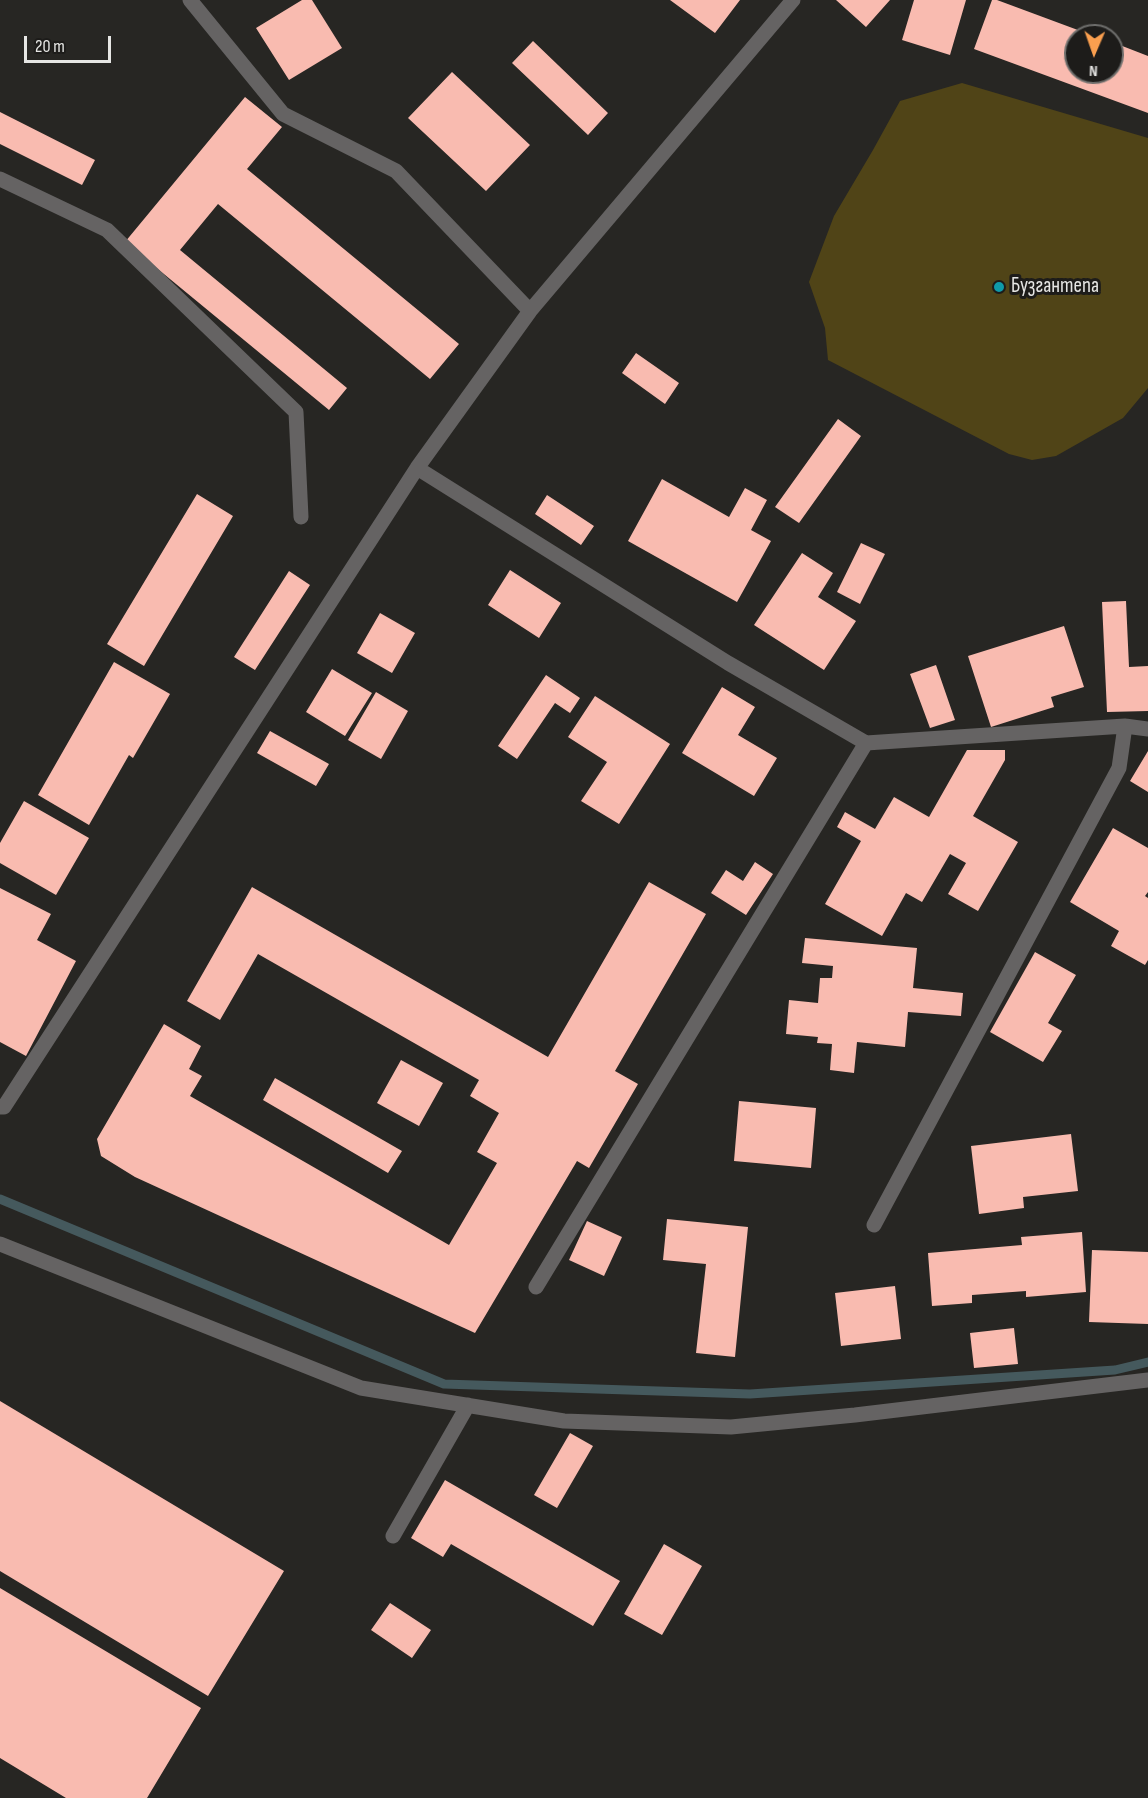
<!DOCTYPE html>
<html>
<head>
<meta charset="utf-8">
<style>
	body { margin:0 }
	#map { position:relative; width:1148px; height:1798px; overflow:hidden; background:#272623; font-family:"Sofia Sans Condensed",sans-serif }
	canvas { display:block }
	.north { position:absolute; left:1064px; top:24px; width:60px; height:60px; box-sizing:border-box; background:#1d1c1a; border:2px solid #6d6d6b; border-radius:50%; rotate:182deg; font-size:16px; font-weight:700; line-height:24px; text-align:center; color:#e6e6e4 }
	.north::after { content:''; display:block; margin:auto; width:21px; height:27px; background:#fa9f4f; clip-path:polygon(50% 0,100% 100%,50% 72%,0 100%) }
	.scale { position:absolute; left:24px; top:36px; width:87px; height:27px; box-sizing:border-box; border:3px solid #e6e6e4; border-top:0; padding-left:8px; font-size:18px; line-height:21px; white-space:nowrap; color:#e6e6e4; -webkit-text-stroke:4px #1d1c1a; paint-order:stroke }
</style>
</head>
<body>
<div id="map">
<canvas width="1148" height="1798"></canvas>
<div class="north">N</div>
<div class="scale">20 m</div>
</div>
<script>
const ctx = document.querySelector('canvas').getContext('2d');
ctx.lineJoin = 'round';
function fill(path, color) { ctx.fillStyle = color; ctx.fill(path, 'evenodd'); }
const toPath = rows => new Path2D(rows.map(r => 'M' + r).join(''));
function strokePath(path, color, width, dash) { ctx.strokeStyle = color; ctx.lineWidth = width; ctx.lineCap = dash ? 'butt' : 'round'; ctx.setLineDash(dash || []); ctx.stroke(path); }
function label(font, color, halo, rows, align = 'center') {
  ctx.font = font + ' "Sofia Sans Condensed",sans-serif'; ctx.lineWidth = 6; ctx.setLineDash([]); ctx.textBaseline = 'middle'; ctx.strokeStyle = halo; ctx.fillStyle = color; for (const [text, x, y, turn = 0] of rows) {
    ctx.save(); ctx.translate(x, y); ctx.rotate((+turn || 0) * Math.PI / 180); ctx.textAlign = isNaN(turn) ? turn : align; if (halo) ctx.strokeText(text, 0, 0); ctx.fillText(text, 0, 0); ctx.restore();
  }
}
const green = toPath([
	[962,83,1148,138,1148,388,1123,418,1056,456,1032,460,1009,454,828,360,825,328,809,282,834,216,873,150,900,101]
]);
const stream = toPath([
	[0,1199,444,1384,750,1394,1115,1370,1148,1362]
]);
const building = toPath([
	[302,0,312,0,342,48,289,80,256,28],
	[670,0,740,0,715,33],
	[836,0,890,0,866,27],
	[914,0,966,0,950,55,902,40],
	[992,0,997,0,1094,36,1076,36,1076,72,1112,72,1112,42,1148,56,1148,113,974,49],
	[533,41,608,113,588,135,512,63],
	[452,72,530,145,486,191,408,118],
	[245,97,282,127,247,169,459,344,430,379,218,204,180,250,347,388,329,410,125,242],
	[0,112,95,160,82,185,0,144],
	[636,353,679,383,665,404,622,373],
	[838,419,861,436,799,523,775,507],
	[662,479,729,517,745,488,767,500,751,530,771,541,737,602,628,541],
	[197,494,233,516,144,666,107,644],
	[547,495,594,526,581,545,535,514],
	[861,543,885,554,860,604,837,592],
	[802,553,833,573,818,597,856,621,824,670,754,625],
	[510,570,561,603,539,638,488,605],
	[289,571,310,585,255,670,234,657],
	[1126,601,1129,667,1148,666,1148,711,1107,712,1102,602],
	[380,613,415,633,392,673,357,653],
	[1064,626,1084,687,1051,697,1054,707,991,727,968,656],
	[114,662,170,694,133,758,129,755,89,825,38,795],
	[936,665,955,720,930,728,910,674],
	[332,669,372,693,345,736,306,712],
	[546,675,580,698,570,713,555,703,517,759,498,746],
	[722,687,755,707,738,735,777,758,754,796,682,753],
	[376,692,408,711,381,759,348,740],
	[595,696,670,744,619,824,581,801,607,762,568,737],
	[270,731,329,764,316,786,257,753],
	[967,750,1005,750,1005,760,973,816,1018,842,978,911,948,894,966,863,950,854,922,902,906,893,882,936,825,904,861,841,837,827,845,812,875,829,894,797,929,817],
	[1148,751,1148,792,1130,781],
	[24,801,89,838,56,895,0,863,0,843],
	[1113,828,1148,848,1148,892,1145,896,1148,898,1148,960,1145,965,1111,946,1119,931,1070,902],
	[755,862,773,874,746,915,711,893,726,870,743,881],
	[649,882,706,914,615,1071,638,1084,589,1168,577,1161,475,1333,135,1177,101,1156,97,1139,164,1024,201,1046,189,1069,202,1076,190,1096,449,1245,497,1163,477,1152,499,1113,470,1096,479,1080,258,954,220,1020,187,1001,252,887,548,1057],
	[0,888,51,914,37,940,76,961,26,1056,0,1042],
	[805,938,917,948,913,988,963,993,961,1016,908,1012,905,1047,857,1042,854,1073,830,1070,832,1044,817,1043,818,1037,786,1034,789,1000,818,1003,820,978,832,978,833,966,802,963],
	[1035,952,1076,975,1048,1023,1062,1031,1043,1062,990,1032],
	[401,1060,443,1083,419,1126,377,1103],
	[275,1078,402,1151,388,1173,263,1100],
	[739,1101,816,1108,811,1168,734,1161],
	[1071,1134,1078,1191,1023,1197,1024,1208,979,1214,971,1146],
	[667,1219,748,1227,735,1357,696,1353,706,1264,663,1260],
	[587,1221,622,1237,604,1276,569,1260],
	[1082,1232,1086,1292,1026,1297,1026,1291,972,1295,972,1303,932,1306,928,1253,1022,1245,1021,1237],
	[1092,1250,1148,1252,1148,1324,1089,1322],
	[895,1286,901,1339,841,1346,835,1293],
	[1014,1328,1018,1364,974,1368,970,1333],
	[0,1401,284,1571,208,1696,0,1571],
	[570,1433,593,1446,557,1508,534,1495],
	[445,1480,620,1581,593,1626,451,1544,443,1557,411,1538],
	[664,1544,702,1566,662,1635,624,1614],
	[0,1588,201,1708,147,1798,66,1798,0,1758],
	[390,1603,431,1630,412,1658,371,1630]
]);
const minor = toPath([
	[190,0,283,114,396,171,530,311],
	[0,179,107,230,296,412,301,517],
	[417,468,728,663,866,743,1125,726,1148,729],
	[0,1107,4,1107,417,468,530,311,793,0],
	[874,1225,1119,768,1125,726],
	[0,1244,361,1388,564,1421,731,1427,855,1415,1148,1380],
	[536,1287,866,743],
	[393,1536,468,1405]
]);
const markers = [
	[999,287,6,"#0f9aa8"]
];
const poiNames = [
	["Бузгантепа",1011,287]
];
fill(green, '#504417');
strokePath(stream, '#45595d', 9);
fill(building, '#f9bbb0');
strokePath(minor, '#656363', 15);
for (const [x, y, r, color] of markers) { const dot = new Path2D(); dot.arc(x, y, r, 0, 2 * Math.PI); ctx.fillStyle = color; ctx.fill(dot); strokePath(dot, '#1d1c1a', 2); }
label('21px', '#e6e6e4', '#1d1c1a', poiNames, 'left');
</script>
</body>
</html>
